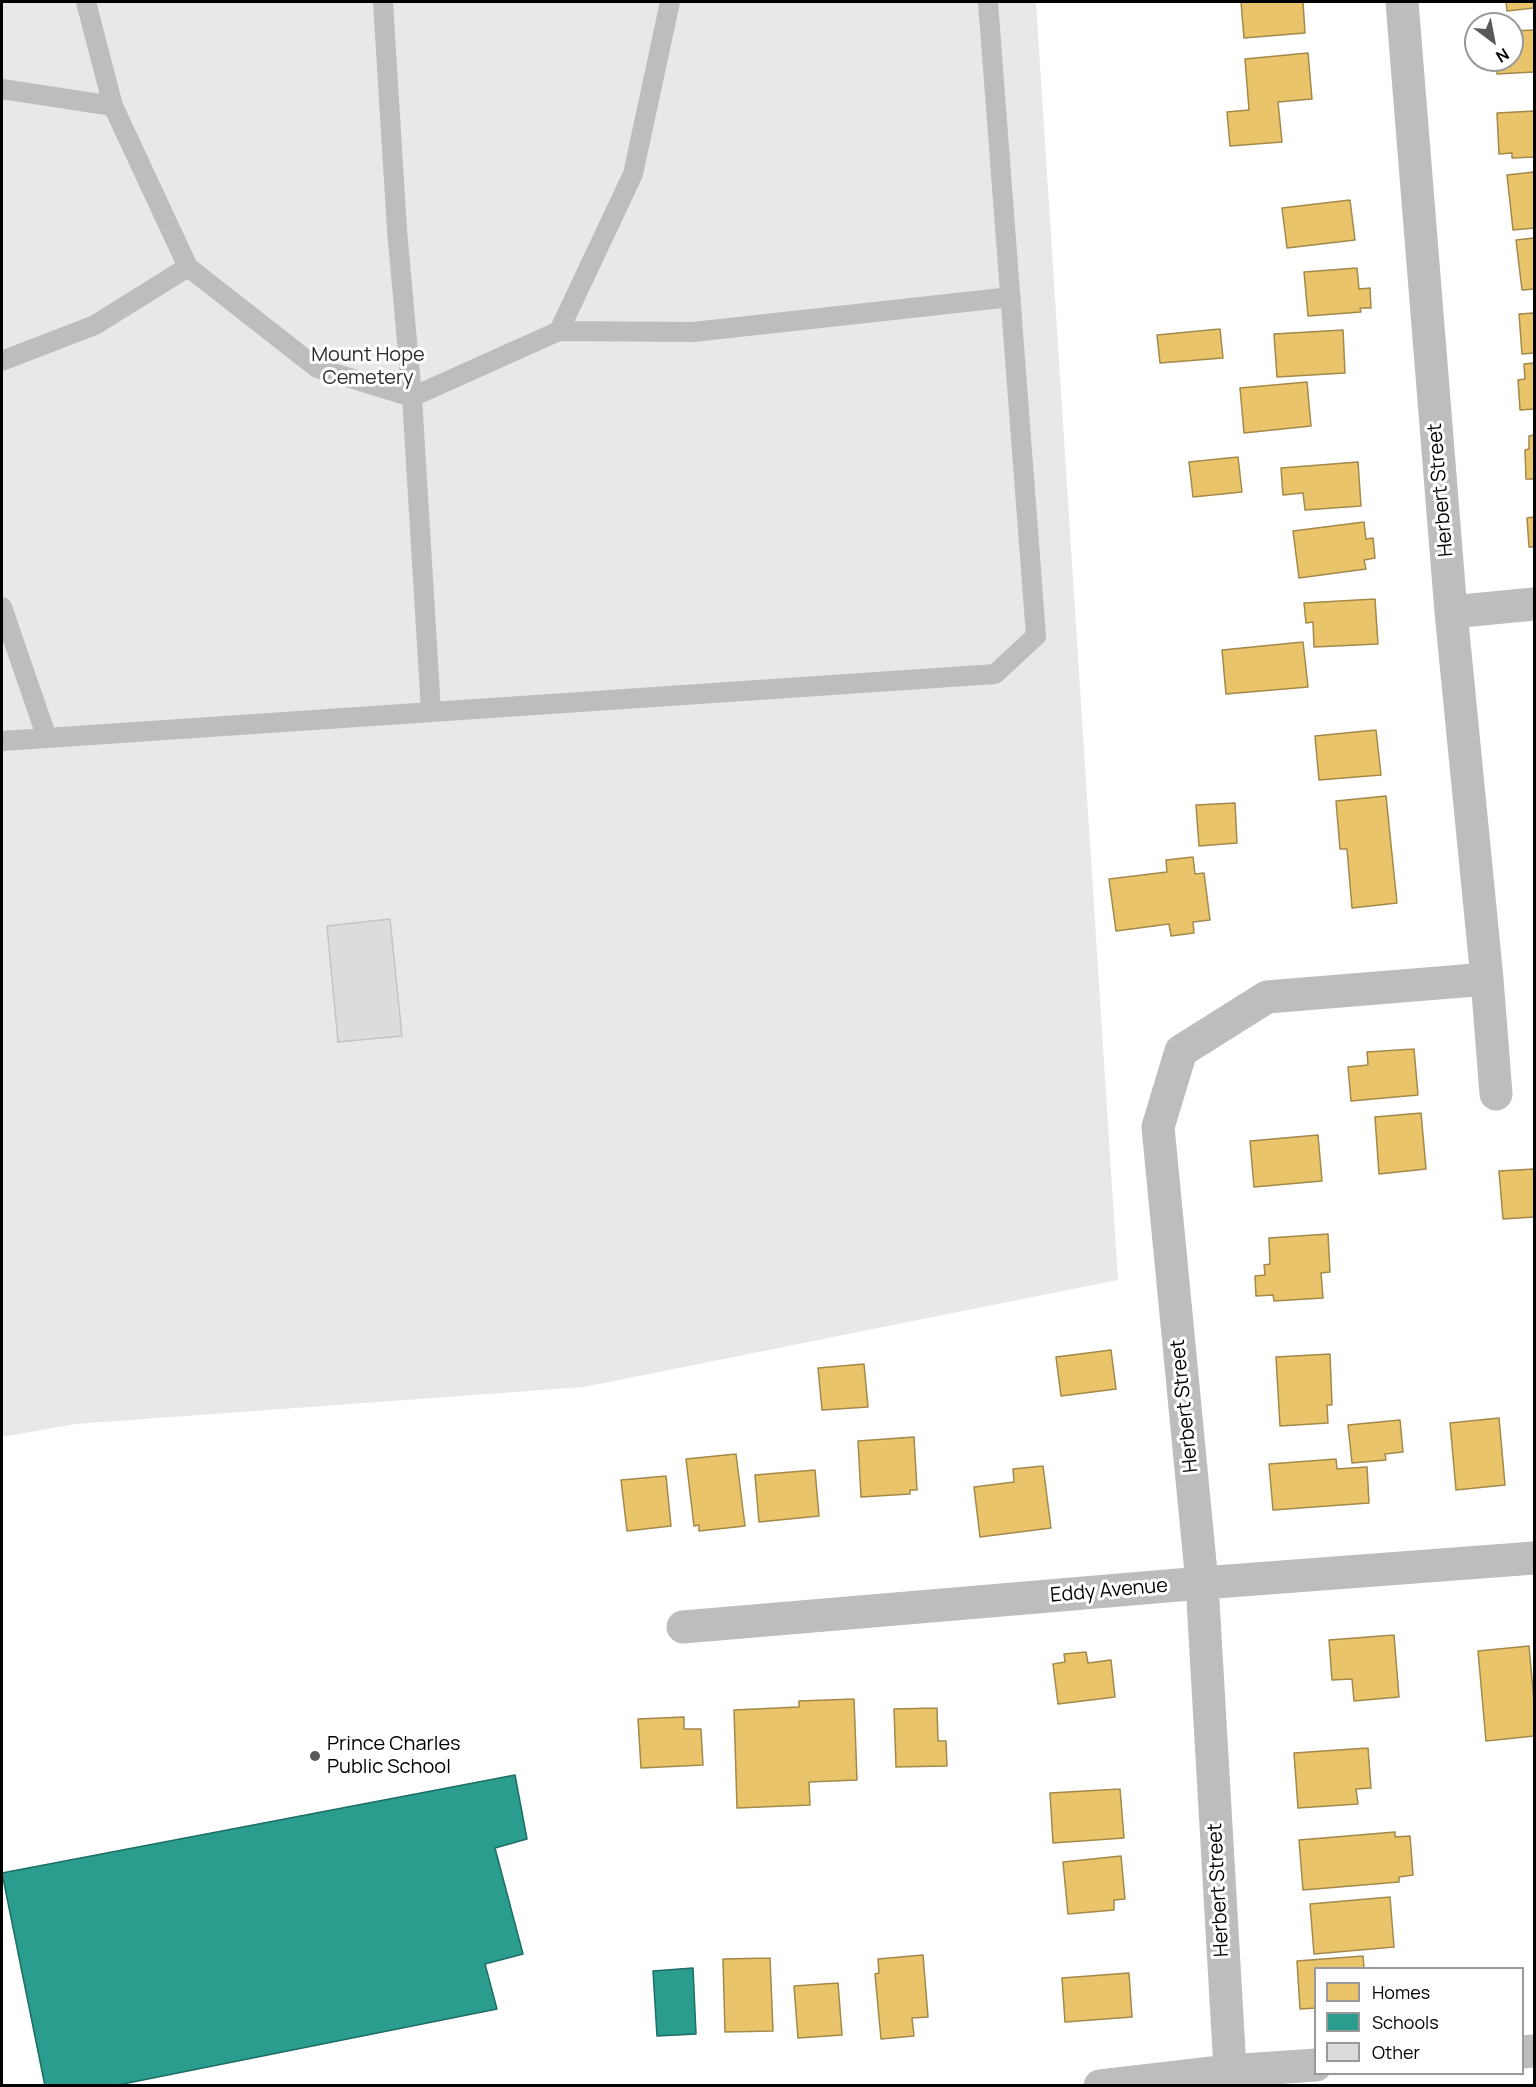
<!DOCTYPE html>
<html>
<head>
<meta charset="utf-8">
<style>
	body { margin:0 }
	#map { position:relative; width:1536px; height:2087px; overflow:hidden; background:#fff; font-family:Manrope,sans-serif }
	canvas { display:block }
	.frame { position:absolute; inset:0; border:3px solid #000; pointer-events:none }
	.legend { position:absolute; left:1314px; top:1967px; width:210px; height:108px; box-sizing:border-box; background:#fff; border:2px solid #999; margin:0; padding:8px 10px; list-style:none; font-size:18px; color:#000 }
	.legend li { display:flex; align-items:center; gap:12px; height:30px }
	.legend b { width:30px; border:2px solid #999 }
	.north { position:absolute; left:1464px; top:12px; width:60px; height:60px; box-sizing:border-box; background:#fff; border:2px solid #999; border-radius:50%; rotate:148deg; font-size:16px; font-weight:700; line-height:24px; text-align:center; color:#000 }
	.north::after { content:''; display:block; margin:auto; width:21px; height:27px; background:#595959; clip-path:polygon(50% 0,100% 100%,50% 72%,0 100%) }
</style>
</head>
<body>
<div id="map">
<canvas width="1536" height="2087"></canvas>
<div class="frame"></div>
<ul class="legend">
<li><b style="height:16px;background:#e9c46a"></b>Homes</li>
<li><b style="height:16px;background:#2a9d8f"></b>Schools</li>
<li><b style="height:16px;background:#dcdcdc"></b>Other</li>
</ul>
<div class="north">N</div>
</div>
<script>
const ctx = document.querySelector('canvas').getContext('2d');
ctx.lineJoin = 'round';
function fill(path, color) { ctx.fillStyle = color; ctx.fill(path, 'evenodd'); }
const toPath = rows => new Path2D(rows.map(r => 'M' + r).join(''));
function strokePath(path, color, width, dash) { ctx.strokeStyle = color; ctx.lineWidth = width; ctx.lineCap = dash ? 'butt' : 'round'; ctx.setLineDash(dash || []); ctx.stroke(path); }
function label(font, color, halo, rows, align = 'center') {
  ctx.font = font + ' Manrope,sans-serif'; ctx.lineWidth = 6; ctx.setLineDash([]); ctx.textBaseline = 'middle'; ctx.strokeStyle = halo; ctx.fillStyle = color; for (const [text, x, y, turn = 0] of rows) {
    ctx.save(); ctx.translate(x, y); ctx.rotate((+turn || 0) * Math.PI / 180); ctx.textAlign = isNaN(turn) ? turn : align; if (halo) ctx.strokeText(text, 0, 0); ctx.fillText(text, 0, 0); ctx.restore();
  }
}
const green = toPath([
	[2,2,1036,2,1118,1280,584,1387,76,1424,2,1437]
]);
const homes = toPath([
	[1241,2,1303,2,1305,33,1244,38,1241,2],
	[1506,2,1534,2,1534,8,1507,11,1506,2],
	[1534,30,1534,72,1497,74,1497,60,1512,60,1512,31,1534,30],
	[1308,53,1312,99,1278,102,1282,142,1230,146,1227,112,1249,110,1245,59,1308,53],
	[1534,111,1534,157,1512,158,1512,153,1499,154,1497,113,1534,111],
	[1534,172,1534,228,1513,230,1507,175,1534,172],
	[1350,200,1355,240,1287,248,1282,208,1350,200],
	[1534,238,1534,289,1522,290,1516,240,1534,238],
	[1357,268,1359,289,1370,288,1371,308,1360,308,1361,312,1308,316,1304,272,1357,268],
	[1534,313,1534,353,1522,354,1519,314,1534,313],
	[1220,329,1223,358,1160,363,1157,335,1220,329],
	[1343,330,1345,373,1277,377,1274,334,1343,330],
	[1534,363,1534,409,1520,410,1518,380,1525,379,1524,364,1534,363],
	[1307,382,1311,426,1244,433,1240,388,1307,382],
	[1534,435,1534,479,1526,479,1525,450,1529,449,1529,436,1534,435],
	[1238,457,1242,492,1193,497,1189,462,1238,457],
	[1358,462,1361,506,1305,510,1303,493,1283,495,1281,468,1358,462],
	[1534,517,1534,547,1529,547,1527,518,1534,517],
	[1364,522,1366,539,1373,538,1375,558,1364,560,1366,569,1299,578,1293,531,1364,522],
	[1375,599,1378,644,1314,647,1313,622,1306,623,1304,603,1375,599],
	[1303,642,1308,687,1226,694,1222,650,1303,642],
	[1376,730,1381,775,1319,780,1315,736,1376,730],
	[1386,796,1397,903,1352,908,1347,849,1340,849,1336,801,1386,796],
	[1235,803,1237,843,1199,846,1196,805,1235,803],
	[1193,857,1195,874,1204,873,1210,920,1193,922,1194,933,1171,936,1169,924,1116,931,1109,879,1167,872,1166,860,1193,857],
	[1414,1049,1418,1095,1351,1101,1348,1067,1368,1065,1367,1052,1414,1049],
	[1421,1113,1426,1169,1379,1174,1375,1117,1421,1113],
	[1318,1135,1322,1181,1254,1187,1250,1141,1318,1135],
	[1534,1169,1534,1217,1503,1219,1499,1171,1534,1169],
	[1328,1234,1330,1272,1321,1273,1323,1298,1274,1301,1273,1295,1256,1296,1255,1276,1265,1275,1264,1265,1270,1264,1269,1238,1328,1234],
	[1111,1350,1116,1389,1061,1396,1056,1357,1111,1350],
	[1330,1354,1332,1405,1327,1405,1328,1423,1280,1426,1276,1357,1330,1354],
	[864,1364,868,1407,822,1410,818,1368,864,1364],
	[1499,1418,1505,1485,1456,1490,1450,1423,1499,1418],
	[1400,1420,1403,1452,1385,1454,1386,1460,1352,1463,1348,1425,1400,1420],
	[914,1437,917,1490,910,1490,910,1494,861,1497,858,1441,914,1437],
	[736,1454,745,1526,699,1531,699,1525,694,1526,686,1459,736,1454],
	[1336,1459,1337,1469,1367,1467,1369,1503,1273,1510,1269,1464,1336,1459],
	[1043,1466,1051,1528,980,1537,974,1487,1014,1482,1013,1469,1043,1466],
	[815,1470,819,1516,759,1522,755,1475,815,1470],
	[666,1476,671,1526,627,1531,621,1480,666,1476],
	[1394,1635,1399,1697,1354,1701,1352,1679,1332,1680,1329,1640,1394,1635],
	[1529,1646,1534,1701,1534,1736,1486,1741,1478,1651,1529,1646],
	[1086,1652,1088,1663,1111,1660,1115,1697,1058,1704,1053,1664,1065,1662,1064,1654,1086,1652],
	[854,1699,857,1780,809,1782,810,1805,737,1808,734,1710,799,1707,799,1701,854,1699],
	[937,1708,938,1741,946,1741,947,1766,896,1767,894,1709,937,1708],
	[684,1717,684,1729,701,1729,703,1765,641,1768,638,1719,684,1717],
	[1368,1748,1371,1788,1356,1789,1358,1804,1298,1808,1294,1753,1368,1748],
	[1120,1789,1124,1838,1053,1843,1050,1793,1120,1789],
	[1395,1832,1395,1837,1410,1836,1413,1875,1399,1877,1399,1882,1303,1890,1299,1840,1395,1832],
	[1121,1856,1125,1899,1114,1900,1114,1910,1068,1914,1063,1862,1121,1856],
	[1390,1897,1394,1947,1314,1954,1310,1904,1390,1897],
	[923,1955,928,2017,912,2018,914,2036,881,2039,875,1974,879,1973,878,1959,923,1955],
	[1363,1956,1364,1968,1316,1968,1316,2008,1300,2009,1297,1961,1363,1956],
	[770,1958,773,2031,725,2032,723,1959,770,1958],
	[1129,1973,1132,2017,1065,2022,1062,1978,1129,1973],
	[838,1983,842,2035,798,2038,794,1986,838,1983]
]);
const schools = toPath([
	[515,1775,527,1839,495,1848,523,1954,485,1964,497,2009,113,2086,45,2086,2,1873,515,1775],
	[693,1968,696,2034,657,2036,653,1971,693,1968]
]);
const building = toPath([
	[390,919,402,1036,338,1042,327,926,390,919]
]);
const service = toPath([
	[86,2,113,106,188,267,317,368,412,397,559,331,633,174,670,2],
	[383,2,397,230,412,397,431,711],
	[2,89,113,106],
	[559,331,693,332,1011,297],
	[2,361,95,325,188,267],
	[2,607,47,738],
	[2,741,995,674,1036,636,988,2]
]);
const minor = toPath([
	[1402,2,1451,612,1487,979,1496,1094],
	[1451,612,1534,604],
	[683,1627,1202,1583,1534,1558],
	[1522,2052,1534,2051],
	[1100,2086,1229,2071,1316,2065],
	[1231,2086,1202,1583,1158,1127,1181,1051,1267,997,1487,979]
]);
const markers = [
	[315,1756,6,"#595959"]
];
const parkNames = [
	["Mount Hope",368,355],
	["Cemetery",368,378]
];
const streetNames = [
	["Herbert Street",1441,490,-95],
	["Herbert Street",1185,1406,-96],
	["Eddy Avenue",1109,1591,-5],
	["Herbert Street",1219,1890,-93]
];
const poiNames = [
	["Prince Charles",327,1744],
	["Public School",327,1767]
];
fill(green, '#e8e8e8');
fill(homes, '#e9c46a');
strokePath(homes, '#a3894a', 1.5);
fill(schools, '#2a9d8f');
strokePath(schools, '#1d6e64', 1.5);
fill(building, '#dcdcdc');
strokePath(building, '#c4c4c4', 1.5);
strokePath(service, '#bdbdbd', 20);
strokePath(minor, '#bdbdbd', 33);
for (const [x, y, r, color] of markers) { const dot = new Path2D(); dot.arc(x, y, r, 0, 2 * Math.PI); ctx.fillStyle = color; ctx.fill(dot); strokePath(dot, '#fff', 2); }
label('20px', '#2d2d2d', '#fff', parkNames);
label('20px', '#000', '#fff', streetNames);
label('20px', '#000', '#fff', poiNames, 'left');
</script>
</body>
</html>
